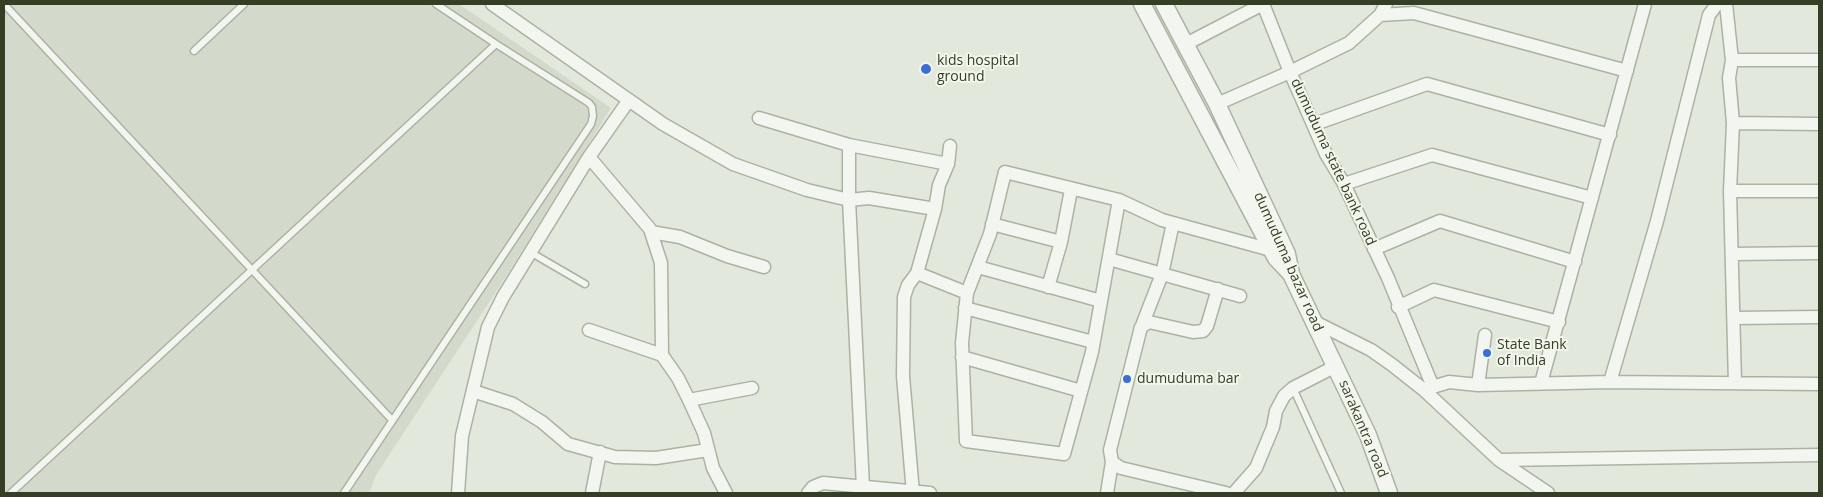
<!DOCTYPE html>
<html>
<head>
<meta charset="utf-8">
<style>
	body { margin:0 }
	#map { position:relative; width:1823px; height:497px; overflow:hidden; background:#e3e8dd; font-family:"Open Sans",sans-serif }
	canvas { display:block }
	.frame { position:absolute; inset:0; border:5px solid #343f26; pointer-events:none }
</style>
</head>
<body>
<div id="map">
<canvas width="1823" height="497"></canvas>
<div class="frame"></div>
</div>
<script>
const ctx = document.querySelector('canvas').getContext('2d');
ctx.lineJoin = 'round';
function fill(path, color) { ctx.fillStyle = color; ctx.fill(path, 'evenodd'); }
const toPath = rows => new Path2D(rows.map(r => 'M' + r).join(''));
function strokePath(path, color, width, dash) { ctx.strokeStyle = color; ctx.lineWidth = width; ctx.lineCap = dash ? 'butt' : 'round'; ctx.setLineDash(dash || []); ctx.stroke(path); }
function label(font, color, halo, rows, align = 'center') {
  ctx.font = font + ' "Open Sans",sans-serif'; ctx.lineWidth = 4; ctx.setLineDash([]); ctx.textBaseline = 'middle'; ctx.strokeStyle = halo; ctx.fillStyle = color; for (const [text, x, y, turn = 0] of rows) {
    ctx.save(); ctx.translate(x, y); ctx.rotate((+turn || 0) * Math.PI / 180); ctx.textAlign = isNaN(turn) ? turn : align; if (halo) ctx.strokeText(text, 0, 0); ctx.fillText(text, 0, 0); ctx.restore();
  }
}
const built = toPath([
	[4,4,459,4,611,108,503,281,376,475,369,493,4,493]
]);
const service = toPath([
	[4,4,392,420],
	[194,51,244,4],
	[530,252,585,284],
	[1293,388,1341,493],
	[11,493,496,44],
	[344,493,591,124,593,116,592,107,589,103,496,44,436,4]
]);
const minor = toPath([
	[492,4,663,124,733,164,807,190,849,200,869,198,935,209],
	[1386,4,1380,15,1349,43,1290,72,1326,154,1344,184,1388,278,1433,387],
	[1726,4,1732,60,1729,78,1733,123,1730,191,1735,383],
	[1380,15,1414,13,1627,71],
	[1186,44,1263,4,1290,72,1217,104],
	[1732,60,1819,60],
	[629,100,589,157,650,229,661,263,662,355,678,378,689,400],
	[759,118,849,145],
	[1733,123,1819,124],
	[1315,124,1427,84,1610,135],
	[950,146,948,164,939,185,935,209,917,273,967,293,990,234,1005,172,1119,200,1162,220,1271,250],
	[1344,184,1432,155,1592,198],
	[1730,191,1819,191],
	[992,224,1061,242,1071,190],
	[651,232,680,237,727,256,764,267],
	[1374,249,1440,221,1575,262],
	[1732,254,1819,253],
	[1109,259,1240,296],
	[978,267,1101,301],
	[1048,287,1061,242],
	[1218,289,1207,326,1203,331,1193,332,1149,322,1141,327,1110,450,1112,462,1121,468,1226,493],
	[967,293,962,343,966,441,1064,454,1092,352,1119,200],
	[1398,307,1434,290,1559,322],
	[965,308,1093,342],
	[1735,318,1819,317],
	[1313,321,1371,350,1391,364,1424,390,1499,460,1548,493],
	[1143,323,1162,274,1173,223],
	[589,330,662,355],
	[962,357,1081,391],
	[1610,382,1819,384],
	[1541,383,1645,4],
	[1478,385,1610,382,1657,221,1709,15,1717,4],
	[1426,389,1449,382,1478,385,1485,335],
	[473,391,513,404,542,422,568,444,615,457,656,458,708,450],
	[1499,460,1819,455],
	[863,487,849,200,849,145,948,164],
	[458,493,462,436,488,327,503,297,589,157],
	[592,493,600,452],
	[726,493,713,468,704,433,689,400,752,388],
	[808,493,813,487,823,483,930,493],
	[913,493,903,376,904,297,908,285,917,273],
	[1107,493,1112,462],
	[1234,493,1256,468,1273,427,1276,411,1284,396,1293,388,1336,366]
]);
const tertiary = toPath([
	[1142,4,1276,258,1291,274],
	[1164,4,1217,104,1287,254,1291,274,1368,435,1389,493]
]);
const markers = [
	[926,69,6,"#396fd6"],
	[1487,353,5,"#396fd6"],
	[1127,379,5,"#396fd6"]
];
const poiNames = [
	["kids hospital",937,61],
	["ground",937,77],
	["State Bank",1497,345],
	["of India",1497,361],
	["dumuduma bar",1137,379]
];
const streetNames = [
	["dumuduma state bank road",1333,162,65],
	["dumuduma bazar road",1288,262,66],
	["sarakantra road",1363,429,67]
];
fill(built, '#d3dacb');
strokePath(service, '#abb2a2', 9);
strokePath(minor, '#abb2a2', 15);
strokePath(tertiary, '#abb2a2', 19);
strokePath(service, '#f3f6f0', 6);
strokePath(minor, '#f3f6f0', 12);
strokePath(tertiary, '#f3f6f0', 16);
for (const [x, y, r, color] of markers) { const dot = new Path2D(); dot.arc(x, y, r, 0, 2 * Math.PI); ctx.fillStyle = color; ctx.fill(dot); strokePath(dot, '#f2f6ec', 2); }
label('14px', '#343f26', '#f2f6ec', poiNames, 'left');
label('14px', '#343f26', '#f2f6ec', streetNames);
</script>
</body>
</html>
